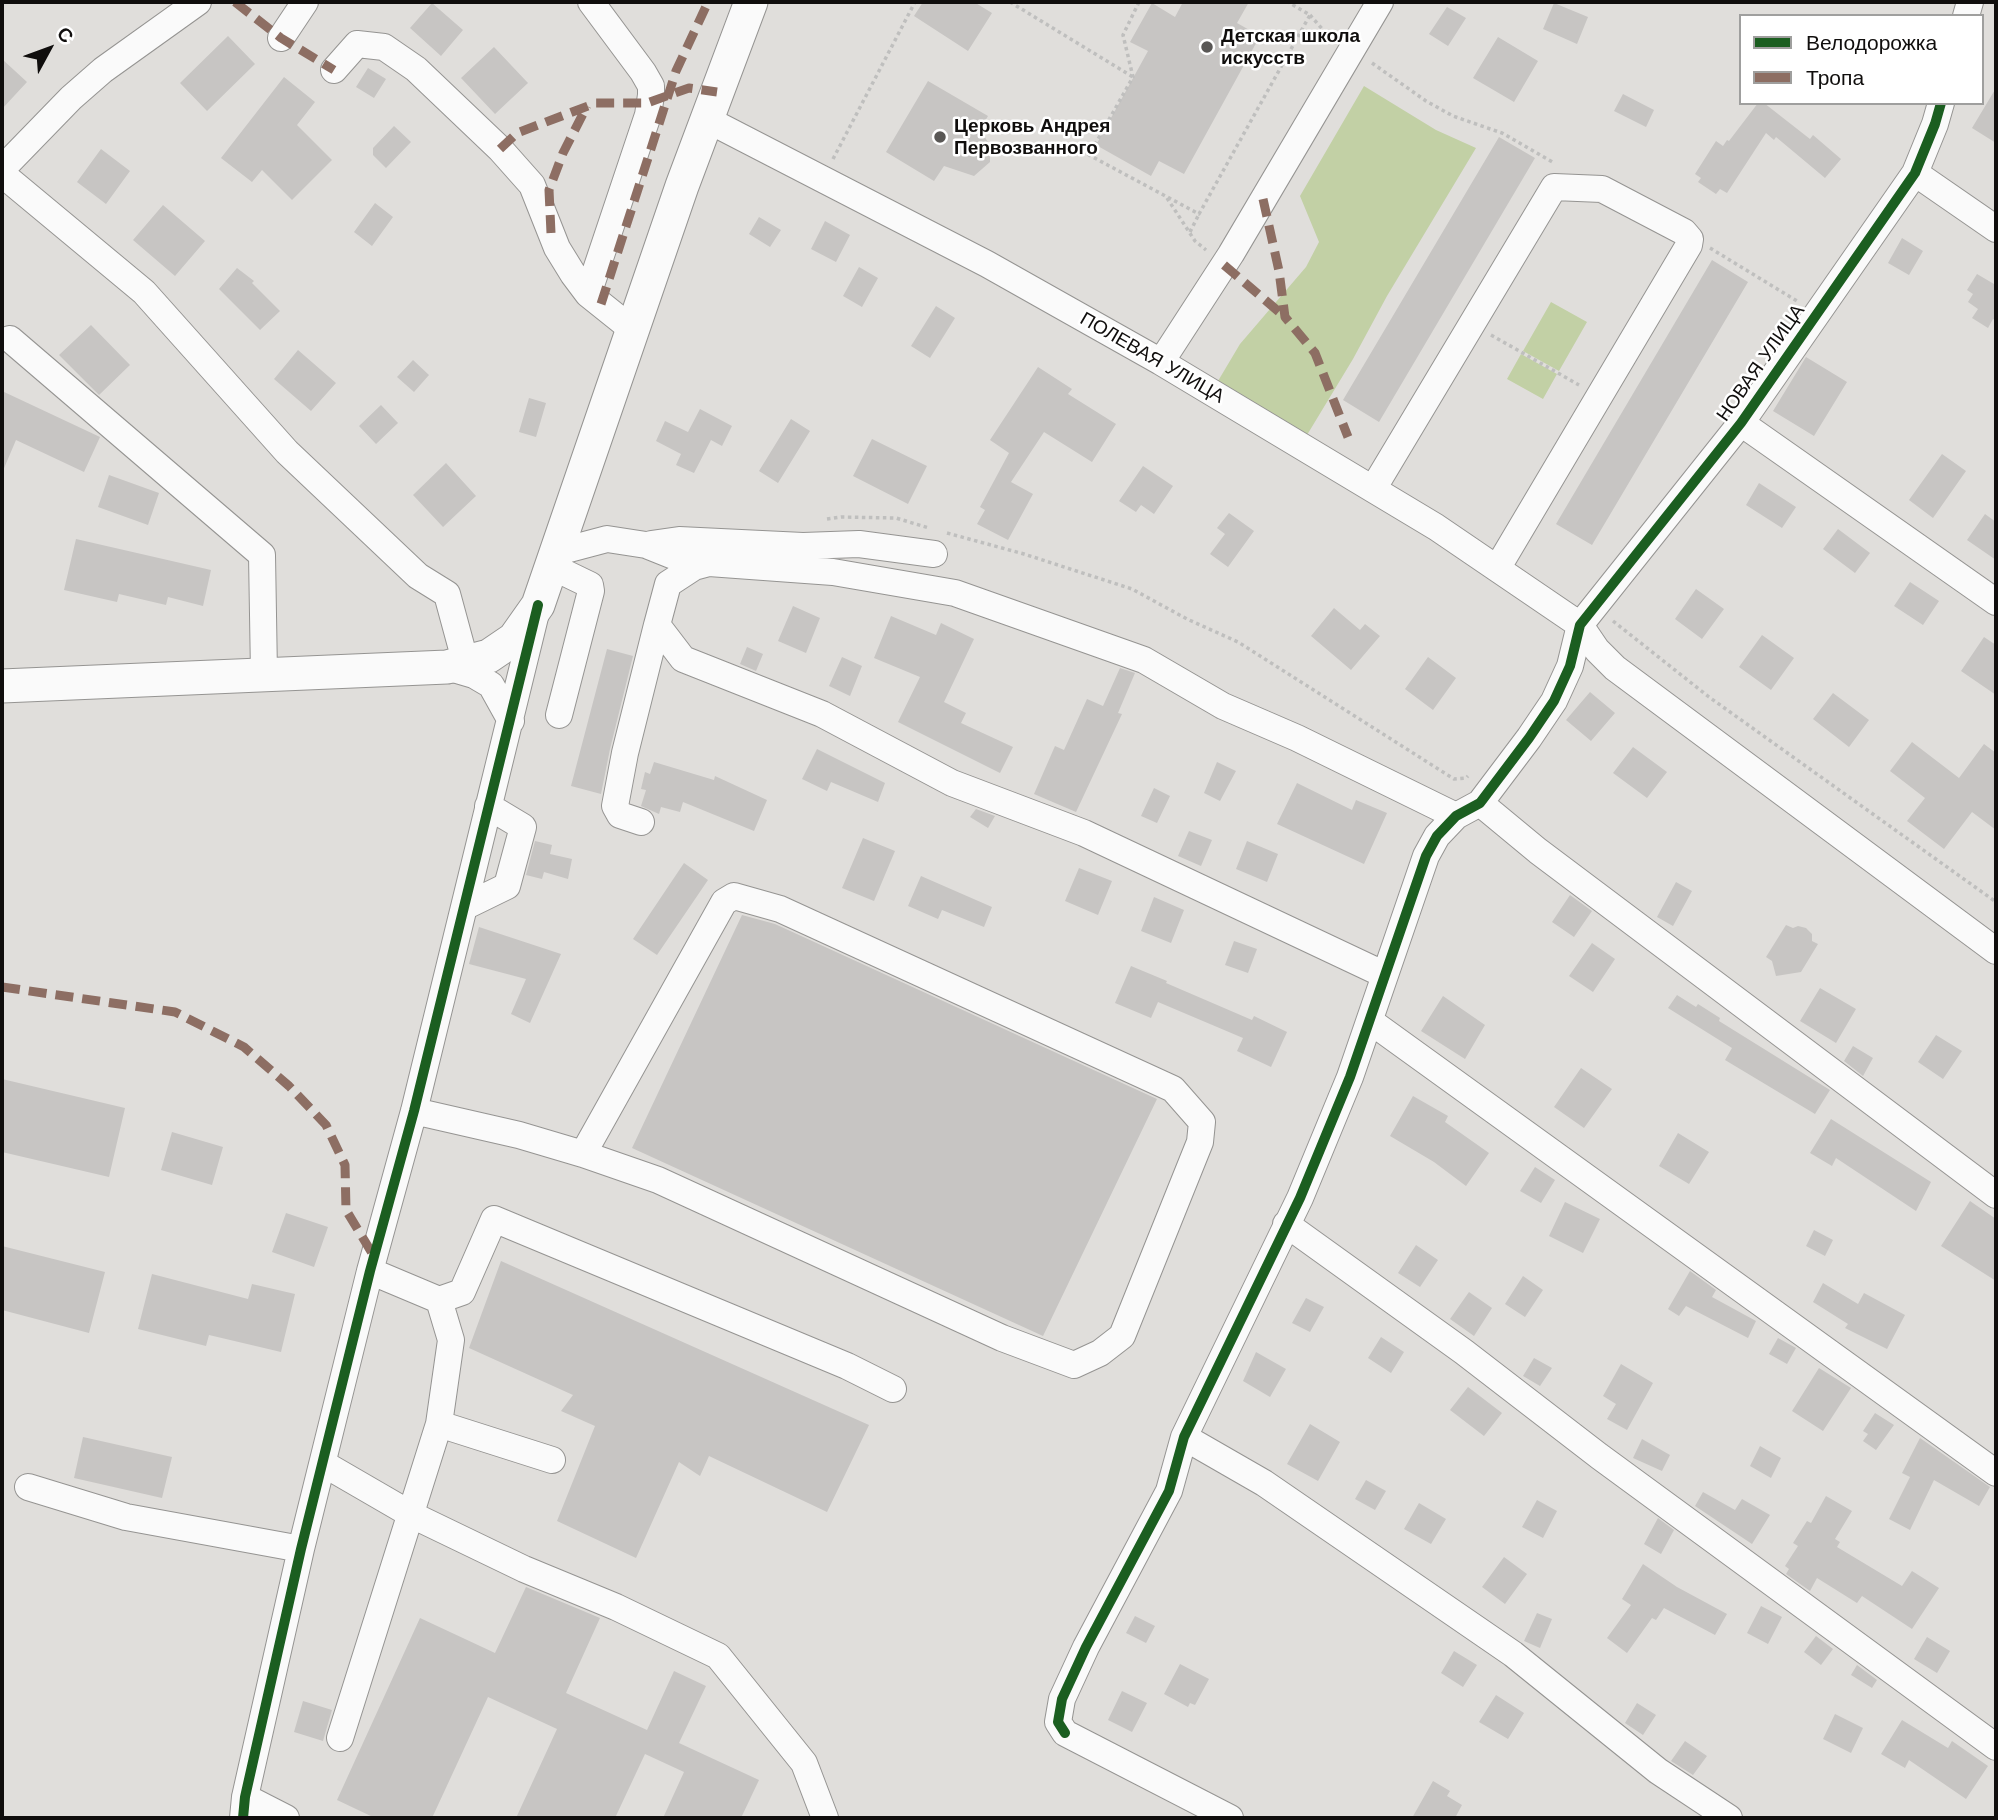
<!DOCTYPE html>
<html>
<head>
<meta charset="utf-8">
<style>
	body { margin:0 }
	#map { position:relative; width:1998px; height:1820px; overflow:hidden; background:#e0dedb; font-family:"Work Sans",sans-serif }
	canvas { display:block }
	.frame { position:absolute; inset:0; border:4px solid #100e0d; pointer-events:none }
	.legend { position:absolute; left:1739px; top:14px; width:245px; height:91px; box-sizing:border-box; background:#fff; border:2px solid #9f9f9e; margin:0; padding:9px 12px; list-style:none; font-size:21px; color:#100e0d }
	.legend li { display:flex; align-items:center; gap:14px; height:35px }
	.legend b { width:35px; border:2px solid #9f9f9e }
	.north { position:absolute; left:14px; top:14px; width:70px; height:70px; -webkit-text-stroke:5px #fff; paint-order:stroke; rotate:49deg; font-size:19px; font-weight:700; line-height:28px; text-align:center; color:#100e0d }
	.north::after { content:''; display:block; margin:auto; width:24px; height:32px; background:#100e0d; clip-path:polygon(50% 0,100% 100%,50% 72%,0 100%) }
</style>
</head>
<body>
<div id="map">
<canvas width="1998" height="1820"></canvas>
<div class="frame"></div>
<ul class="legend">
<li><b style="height:9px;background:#1b5e20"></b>Велодорожка</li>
<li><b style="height:9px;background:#8d6e63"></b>Тропа</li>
</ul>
<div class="north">С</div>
</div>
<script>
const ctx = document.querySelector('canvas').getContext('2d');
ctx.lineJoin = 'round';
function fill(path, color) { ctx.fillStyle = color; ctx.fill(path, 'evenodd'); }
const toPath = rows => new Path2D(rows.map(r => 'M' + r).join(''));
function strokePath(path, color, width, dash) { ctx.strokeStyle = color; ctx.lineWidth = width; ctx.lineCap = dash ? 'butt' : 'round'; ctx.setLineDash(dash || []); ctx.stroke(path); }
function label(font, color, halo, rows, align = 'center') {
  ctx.font = font + ' "Work Sans",sans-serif'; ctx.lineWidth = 5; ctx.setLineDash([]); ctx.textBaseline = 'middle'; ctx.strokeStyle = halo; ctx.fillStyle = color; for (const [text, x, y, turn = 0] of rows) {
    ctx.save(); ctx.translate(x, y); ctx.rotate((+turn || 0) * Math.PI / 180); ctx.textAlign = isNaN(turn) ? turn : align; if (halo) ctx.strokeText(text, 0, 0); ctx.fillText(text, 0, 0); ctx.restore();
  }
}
const green = toPath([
	[1364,86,1436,130,1476,148,1387,296,1353,359,1307,435,1218,381,1240,344,1306,267,1319,242,1300,196],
	[1551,302,1587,322,1559,371,1523,351],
	[1521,354,1557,374,1543,399,1507,379]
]);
const building = toPath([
	[923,2,974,2,992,13,968,51,914,16],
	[1183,2,1249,2,1237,23,1260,36,1184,174,1159,161,1151,176,1096,145,1148,51,1130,42,1152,3,1175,17],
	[432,3,463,30,441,56,410,28],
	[1554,3,1588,17,1577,44,1543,29],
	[1447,7,1466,18,1448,46,1429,34],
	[228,36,255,64,207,111,180,83],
	[1498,37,1538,61,1514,102,1473,78],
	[494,47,528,83,495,114,461,78],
	[2,59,27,82,2,109],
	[368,68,386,79,374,98,356,87],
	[284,77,315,102,297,125,332,160,292,200,262,170,252,182,221,158],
	[928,81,988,116,980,130,990,145,990,162,974,176,944,166,934,181,886,152],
	[1996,88,1996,143,1972,128],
	[1623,94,1654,110,1646,127,1614,111],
	[1758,103,1764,103,1810,139,1813,135,1841,159,1825,178,1776,137,1774,140,1766,133,1727,193,1720,189,1716,194,1698,182,1701,178,1695,174,1716,141,1723,146,1727,140,1729,141],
	[394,126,411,142,386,168,373,155,373,148],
	[1499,137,1535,158,1379,422,1343,400],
	[101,149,130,171,106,204,77,182],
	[375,203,393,217,372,246,354,232],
	[163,205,205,241,175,276,133,240],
	[759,217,781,230,770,247,749,234],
	[825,221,850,235,836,262,811,249],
	[1902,238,1923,251,1909,275,1888,263],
	[1712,260,1748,282,1592,545,1556,524],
	[859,267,878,278,862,307,843,296],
	[237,268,254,281,252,283,280,311,260,330,219,289],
	[1977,274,1994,284,1996,280,1996,321,1993,319,1988,328,1972,318,1978,309,1968,302,1973,294,1967,290],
	[936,306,955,318,930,358,911,346],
	[91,325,130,365,99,395,59,355],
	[298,350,336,383,311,411,274,379],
	[1806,357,1847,382,1814,436,1773,411],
	[413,360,429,375,414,392,397,377],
	[1038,367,1072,389,1068,394,1116,424,1092,462,1044,432,1011,482,1033,494,1008,540,977,524,985,510,980,507,1009,453,990,440],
	[2,391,100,437,84,472,16,440,2,473],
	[529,398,546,403,536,437,519,432],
	[381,405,398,423,376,444,359,426],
	[700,409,732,426,722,446,711,440,694,473,676,465,681,454,656,441,665,421,688,432],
	[791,419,810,431,778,483,759,471],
	[872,439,927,466,908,504,853,476],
	[1942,454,1966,471,1933,518,1909,500],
	[446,463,476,496,443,527,413,495],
	[1143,466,1173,486,1154,514,1141,505,1136,512,1119,501],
	[109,475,159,493,148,525,98,507],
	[1759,483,1796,507,1782,528,1746,505],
	[1229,513,1254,531,1228,567,1210,554,1225,534,1217,528],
	[1985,514,1996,522,1996,560,1967,540],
	[1838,529,1870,553,1855,573,1823,549],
	[76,539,211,570,203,606,168,597,166,605,119,594,117,602,64,590],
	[1910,582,1939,601,1923,625,1894,606],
	[1696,589,1724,609,1702,639,1675,619],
	[793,606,820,618,806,653,778,641],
	[1334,608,1360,630,1365,624,1380,636,1351,670,1311,636],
	[891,616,936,635,941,623,974,639,944,702,966,713,961,723,1013,747,1000,773,898,722,920,677,874,658],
	[1762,635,1794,658,1771,690,1739,667],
	[1984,637,1996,645,1996,695,1961,671],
	[747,647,763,654,756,671,740,664],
	[607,649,633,656,610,749,601,794,571,786],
	[842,657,862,666,850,696,829,686],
	[1428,657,1456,678,1433,710,1405,689],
	[1120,668,1135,673,1118,713,1122,714,1076,812,1034,794,1055,746,1064,750,1087,699,1103,706],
	[1590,692,1615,713,1591,741,1566,720],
	[1833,693,1869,720,1849,747,1813,719],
	[1912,742,1959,778,1984,744,1996,753,1996,830,1972,812,1944,849,1907,821,1925,798,1890,771],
	[1633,747,1667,772,1647,798,1613,773],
	[817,749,885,783,878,802,831,782,827,791,802,779],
	[654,762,714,780,715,776,767,800,754,831,683,802,680,812,661,807,659,814,641,806,646,790,641,789,645,772,650,774],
	[1217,762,1236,771,1220,801,1204,793],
	[1297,783,1352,810,1356,800,1387,813,1364,864,1277,824],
	[1154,788,1170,796,1157,823,1141,816],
	[976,809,995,816,988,828,970,817],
	[1189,831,1212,840,1201,866,1178,856],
	[863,838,895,851,874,901,842,888],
	[535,841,552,845,550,854,572,859,568,879,544,872,542,879,526,875],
	[1247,841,1278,854,1267,882,1236,869],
	[684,863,708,880,657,955,633,939],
	[1079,868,1112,881,1098,915,1065,901],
	[921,876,992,907,984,927,942,910,938,919,908,906],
	[1676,882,1692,891,1673,926,1657,917],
	[1570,895,1592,911,1574,937,1552,922],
	[1154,897,1184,910,1171,943,1141,931],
	[742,915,775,924,1157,1099,1043,1336,632,1148],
	[1786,925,1793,928,1798,926,1806,928,1812,934,1812,941,1818,944,1801,972,1776,976,1772,961,1766,957],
	[479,927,561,954,530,1023,511,1014,526,979,469,964],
	[1234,941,1257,949,1248,973,1225,965],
	[1592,943,1615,959,1593,992,1569,976],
	[1131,966,1167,981,1166,983,1252,1020,1254,1016,1287,1032,1271,1067,1237,1051,1243,1038,1158,1002,1151,1018,1115,1003],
	[1820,988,1856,1009,1836,1043,1800,1021],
	[1677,995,1696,1007,1698,1004,1720,1018,1719,1021,1830,1090,1815,1114,1725,1060,1732,1048,1668,1008],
	[1443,996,1485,1025,1465,1059,1421,1031],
	[1936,1035,1962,1051,1943,1079,1918,1062],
	[1853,1046,1873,1058,1863,1076,1844,1061],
	[1581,1068,1612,1089,1584,1128,1554,1107],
	[2,1079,125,1108,109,1177,2,1152],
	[1413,1096,1448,1116,1445,1122,1489,1153,1466,1186,1434,1162,1390,1136],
	[1831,1119,1931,1182,1916,1211,1836,1158,1832,1166,1810,1153],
	[172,1132,223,1147,212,1185,161,1170],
	[1678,1133,1709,1152,1689,1184,1659,1166],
	[1535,1167,1555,1180,1541,1203,1520,1191],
	[1970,1201,1996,1219,1996,1281,1941,1246],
	[1565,1202,1600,1219,1583,1253,1549,1236],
	[286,1213,328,1227,314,1267,272,1252],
	[1814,1230,1833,1240,1825,1256,1806,1246],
	[1416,1245,1438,1260,1420,1287,1398,1273],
	[2,1246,105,1272,89,1333,2,1310],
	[501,1261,869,1425,827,1512,709,1456,700,1476,679,1462,636,1558,557,1521,595,1426,561,1411,573,1395,469,1348],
	[1690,1271,1716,1290,1712,1297,1756,1321,1748,1338,1686,1306,1679,1316,1668,1309],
	[152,1274,248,1299,252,1284,295,1294,281,1352,209,1335,206,1346,138,1329],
	[1523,1276,1543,1290,1525,1317,1505,1304],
	[1823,1283,1858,1304,1864,1293,1905,1315,1887,1349,1845,1328,1848,1324,1813,1302],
	[1469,1292,1492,1308,1474,1336,1450,1319],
	[1306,1298,1324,1307,1310,1332,1292,1323],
	[1381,1337,1404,1352,1391,1373,1368,1358],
	[1778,1338,1796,1348,1787,1364,1769,1354],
	[1256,1352,1286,1369,1270,1397,1243,1381],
	[1534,1358,1552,1368,1540,1386,1523,1376],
	[1621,1364,1653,1383,1627,1430,1607,1419,1616,1404,1603,1396],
	[1819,1368,1851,1388,1823,1431,1792,1411],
	[1468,1387,1502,1413,1484,1436,1450,1410],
	[1875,1413,1894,1425,1876,1450,1863,1441,1868,1434,1863,1431],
	[1310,1424,1340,1442,1318,1481,1287,1464],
	[83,1437,172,1457,162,1498,74,1478],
	[1920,1438,1990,1487,1979,1506,1934,1480,1910,1530,1889,1519,1910,1477,1902,1473],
	[1642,1439,1670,1455,1662,1471,1633,1458],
	[1760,1446,1781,1458,1771,1478,1750,1466],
	[1366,1480,1386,1491,1375,1510,1355,1499],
	[1703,1492,1735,1510,1742,1499,1770,1515,1752,1544,1695,1506],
	[1826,1496,1852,1511,1835,1539,1840,1542,1837,1547,1902,1586,1912,1571,1939,1588,1912,1629,1862,1596,1857,1603,1817,1578,1810,1591,1786,1574,1789,1569,1785,1566,1798,1546,1793,1543,1807,1521,1811,1523],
	[1537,1500,1557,1511,1543,1538,1522,1527],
	[1419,1503,1446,1519,1431,1544,1404,1529],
	[1658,1518,1674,1530,1661,1554,1644,1544],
	[1504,1557,1527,1574,1505,1604,1482,1587],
	[1643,1564,1677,1587,1727,1614,1715,1635,1664,1608,1656,1620,1652,1618,1627,1653,1607,1638,1631,1605,1622,1599],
	[526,1587,600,1618,566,1693,647,1730,674,1671,706,1686,679,1743,759,1780,741,1818,663,1818,684,1772,645,1754,615,1818,516,1818,557,1729,488,1697,432,1818,375,1818,337,1800,420,1618,495,1653],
	[1761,1606,1782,1617,1768,1644,1747,1633],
	[1537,1613,1552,1619,1540,1648,1524,1641],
	[1135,1616,1155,1626,1146,1643,1126,1633],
	[1816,1636,1833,1649,1821,1665,1804,1652],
	[1927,1637,1950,1651,1937,1673,1914,1659],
	[1454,1651,1477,1665,1463,1687,1441,1673],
	[1180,1664,1209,1679,1195,1705,1190,1703,1188,1707,1164,1694],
	[1857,1665,1877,1680,1872,1688,1851,1675],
	[1122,1691,1147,1703,1132,1732,1108,1720],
	[1496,1695,1524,1713,1508,1739,1479,1722],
	[303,1701,332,1710,323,1741,294,1732],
	[1637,1703,1656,1715,1643,1735,1625,1723],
	[1835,1714,1863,1728,1851,1753,1823,1739],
	[1902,1720,1948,1748,1952,1741,1988,1766,1966,1799,1909,1760,1905,1768,1881,1754],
	[1685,1741,1707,1756,1693,1775,1671,1761],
	[1433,1781,1450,1791,1447,1796,1462,1805,1455,1818,1412,1818]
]);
const path = toPath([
	[1010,2,1133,77],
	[1139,2,1123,35,1133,77,1089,155,1199,214,1310,15,1288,2],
	[1310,15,1324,31,1333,38],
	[1372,63,1426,101,1453,116,1502,133,1554,163],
	[833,159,915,2],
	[1167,198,1195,241,1206,250],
	[1190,232,1199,214],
	[1710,248,1797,301],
	[1491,335,1579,385],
	[827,519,841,517,896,518,929,528],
	[947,533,1024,554,1132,589,1187,619,1238,642,1454,779,1466,778,1468,776],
	[1613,621,1709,697,1996,902]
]);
const minor = toPath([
	[1966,16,1970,2],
	[281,38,305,2],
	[334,70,357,44,384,47,416,69,500,149,532,185,557,248,573,274,588,294,633,330],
	[706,119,987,264,1161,362,1436,527,1580,625,1597,650,1615,668,1996,951],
	[2,169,71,98,103,70,198,2],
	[1915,173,1996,229],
	[2,174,144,292,287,452,418,576,447,594,466,664],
	[588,294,648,115,651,95,651,86,643,72,591,2],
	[10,339,262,555,264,674],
	[1161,362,1231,254,1380,2],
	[1741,423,1996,602],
	[1373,489,1554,187,1602,189,1684,232,1690,239,1689,245,1498,567],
	[651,544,679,540,803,546,859,544,934,554],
	[558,552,607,539,646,545,681,559,709,563,833,572,955,593,1144,660,1223,706,1297,738,1456,816],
	[709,563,694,567,668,584,657,625,683,659,822,714,952,783,1084,833,1385,975],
	[447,667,474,675,491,685,511,721],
	[559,715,591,591,590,585,561,571],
	[1480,803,1538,851,1996,1195],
	[641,822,620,815,615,806,625,753,657,625],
	[464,907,507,886,523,827,488,806],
	[1370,1021,1996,1473],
	[414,1111,519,1135,583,1154,724,902,734,896,780,909,1173,1089,1202,1122,1200,1142,1122,1336,1100,1353,1074,1365,1002,1338,658,1180,583,1154],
	[1286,1224,1464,1352,1599,1456,1996,1747],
	[370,1271,439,1300,451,1340,439,1424,552,1460],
	[439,1300,462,1292,494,1219,847,1366,893,1389],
	[1184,1437,1264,1483,1513,1654,1658,1771,1729,1818],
	[324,1464,412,1515,524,1569,616,1607,718,1656,804,1763,825,1818],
	[28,1487,126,1517,301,1549],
	[340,1738,439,1424],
	[245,1797,286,1818],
	[243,1818,245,1797,301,1549,370,1271,414,1111,536,613],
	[1230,1818,1065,1733,1058,1722,1062,1699,1086,1647,1169,1491,1184,1437,1300,1198,1350,1077,1426,856,1437,836,1456,816,1480,803,1529,738,1554,701,1570,666,1580,625,1741,423,1915,173,1935,124,1941,103]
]);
const major = toPath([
	[2,686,447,667,489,656,514,639,538,605,682,186,751,2]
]);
const quiet = toPath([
	[235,2,281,38,334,70],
	[500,149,517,133,596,103,647,103,689,88,717,92],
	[1263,199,1279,271,1285,317,1315,353,1348,437],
	[551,233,549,190,563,153,587,106],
	[1224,265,1285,317],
	[601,304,676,71,708,2],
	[2,987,175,1012,244,1047,289,1086,326,1125,345,1165,346,1210,375,1258]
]);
const cycleway = toPath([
	[1065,1733,1058,1722,1062,1699,1086,1647,1169,1491,1184,1437,1300,1198,1350,1077,1426,856,1437,836,1456,816,1480,803,1529,738,1554,701,1570,666,1580,625,1741,423,1915,173,1935,124,1941,103],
	[243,1818,245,1797,301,1549,370,1271,414,1111,538,605]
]);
const markers = [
	[1207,47,7,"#595755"],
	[940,137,7,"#595755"]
];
const poiNames = [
	["Детская школа",1221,36],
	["искусств",1221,58],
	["Церковь Андрея",954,126],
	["Первозванного",954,148]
];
const streetNames = [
	["ПОЛЕВАЯ УЛИЦА",1152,358,30],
	["НОВАЯ УЛИЦА",1761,363,-55]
];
fill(green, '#c2d0a5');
fill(building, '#c7c5c3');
strokePath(minor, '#959492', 28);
strokePath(major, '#959492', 35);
strokePath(path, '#bfbfbe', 3.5, [3.5, 3.5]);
strokePath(minor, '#fafafa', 26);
strokePath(major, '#fafafa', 33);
strokePath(quiet, '#8d6e63', 9, [18, 9]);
strokePath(cycleway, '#1b5e20', 10);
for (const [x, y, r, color] of markers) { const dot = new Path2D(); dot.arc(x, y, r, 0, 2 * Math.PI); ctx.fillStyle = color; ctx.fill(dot); strokePath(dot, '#fff', 2.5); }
label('bold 19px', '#100e0d', '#fff', poiNames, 'left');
label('19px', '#100e0d', '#fff', streetNames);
</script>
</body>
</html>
